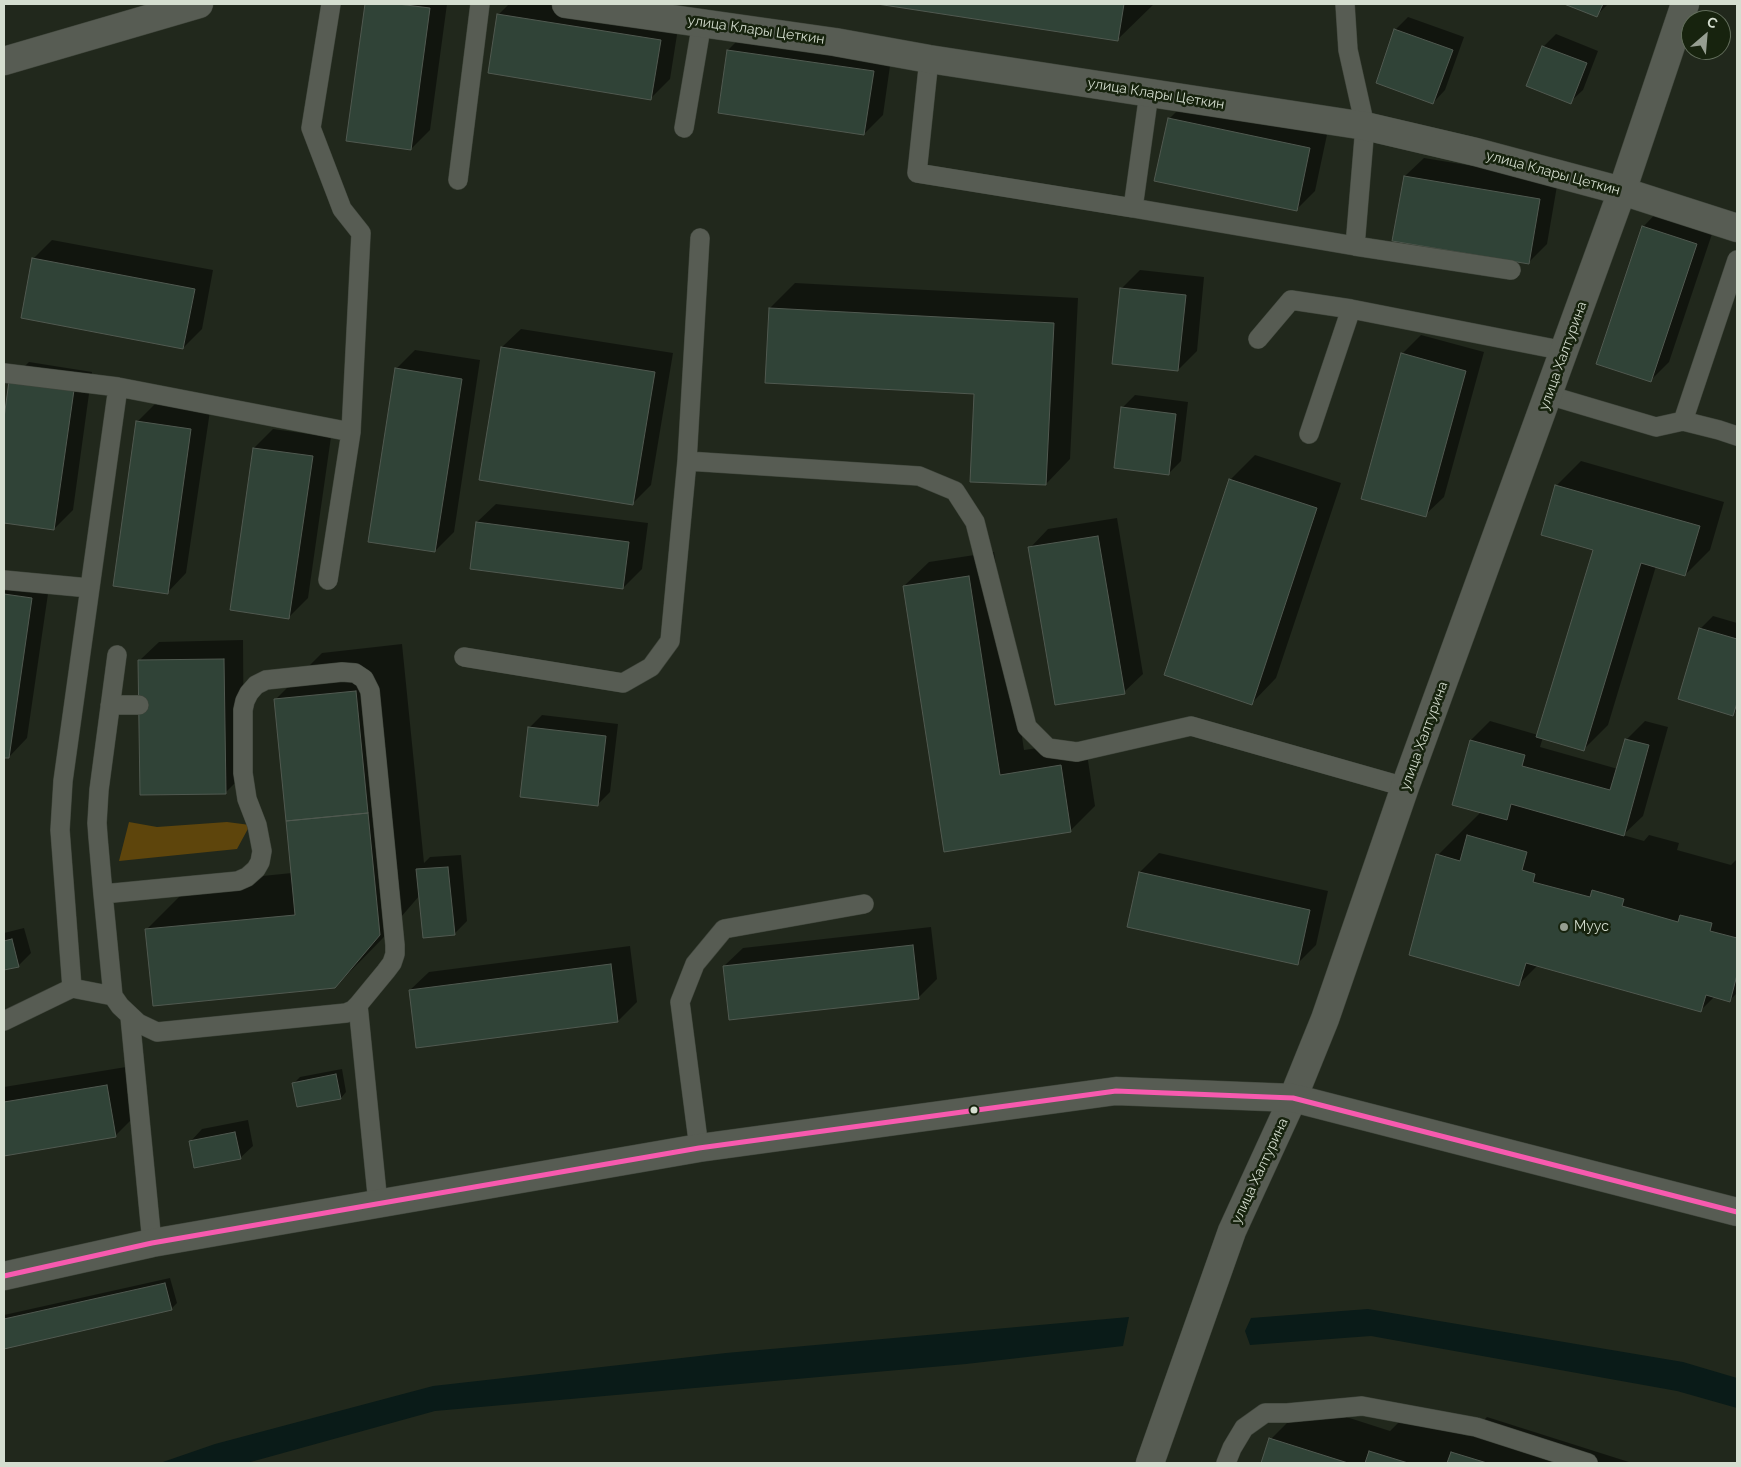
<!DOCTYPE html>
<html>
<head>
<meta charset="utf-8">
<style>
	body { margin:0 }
	#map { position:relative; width:1741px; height:1467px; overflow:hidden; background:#21281c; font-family:Raleway,sans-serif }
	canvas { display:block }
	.frame { position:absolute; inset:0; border:5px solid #d5ded0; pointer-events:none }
	.north { position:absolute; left:1681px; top:10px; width:50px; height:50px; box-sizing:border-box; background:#17230e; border:1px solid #636e5c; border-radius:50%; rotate:27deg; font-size:14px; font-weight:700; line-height:20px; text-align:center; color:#d5ded0 }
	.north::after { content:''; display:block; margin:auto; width:18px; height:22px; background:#969e91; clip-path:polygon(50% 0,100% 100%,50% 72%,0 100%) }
</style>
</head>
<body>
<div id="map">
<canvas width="1741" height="1467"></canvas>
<div class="frame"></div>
<div class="north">С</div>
</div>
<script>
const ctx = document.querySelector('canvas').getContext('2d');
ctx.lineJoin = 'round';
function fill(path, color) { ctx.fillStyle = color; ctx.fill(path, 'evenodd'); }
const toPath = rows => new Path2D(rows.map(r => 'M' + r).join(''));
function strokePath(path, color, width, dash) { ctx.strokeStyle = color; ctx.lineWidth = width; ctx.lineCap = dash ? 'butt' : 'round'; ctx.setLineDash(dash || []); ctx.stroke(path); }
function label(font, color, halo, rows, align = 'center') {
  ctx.font = font + ' Raleway,sans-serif'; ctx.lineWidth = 5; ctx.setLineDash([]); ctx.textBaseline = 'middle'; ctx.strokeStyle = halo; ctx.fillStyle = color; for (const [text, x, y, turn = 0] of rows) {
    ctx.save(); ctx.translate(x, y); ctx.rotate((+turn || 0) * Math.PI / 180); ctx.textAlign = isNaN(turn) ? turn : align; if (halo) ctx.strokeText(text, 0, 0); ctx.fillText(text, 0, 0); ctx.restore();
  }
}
const green = toPath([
	[129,822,157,827,227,822,250,825,237,849,119,861]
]);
const water = toPath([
	[1368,1309,1683,1362,1737,1378,1737,1408,1677,1391,1371,1336,1250,1345,1245,1331,1251,1318],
	[1129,1317,1123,1346,966,1364,435,1411,247,1463,160,1463,215,1444,433,1386,726,1353]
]);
const shadow = toPath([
	[366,4,447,4,430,130,411,149,348,140],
	[509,4,567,4,679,22,670,79,651,98,498,15],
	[885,4,1154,4,1117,40],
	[1568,4,1608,4,1597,15],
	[1408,17,1464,37,1445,90,1433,103,1395,30],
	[747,31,892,52,883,115,864,134,728,50],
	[1556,34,1598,51,1583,90,1570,102,1543,47],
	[1188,100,1328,130,1315,191,1296,210,1169,119],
	[1424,158,1558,180,1547,244,1528,263,1405,176],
	[1662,207,1715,225,1669,362,1650,381,1598,363,1644,226],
	[52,240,213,270,202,329,183,348,33,259],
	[1140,270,1204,277,1197,351,1178,370,1121,289],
	[795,283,1078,298,1070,459,1046,484,976,393,770,308],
	[521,329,673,353,651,485,632,504,502,347],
	[1421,335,1484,352,1444,497,1425,515,1402,354],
	[415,350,480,360,454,532,435,551,396,369],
	[29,362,92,372,73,510,54,529,4,522,4,427,10,381],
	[1135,395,1188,402,1181,461,1168,474,1122,408],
	[156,403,210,411,186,573,168,592,137,422],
	[273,429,331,437,308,598,289,617,231,609,254,448],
	[1255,455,1341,483,1276,678,1252,703,1230,480],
	[1581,461,1724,502,1710,550,1685,575,1656,566,1608,725,1583,750,1543,737,1540,747,1618,769,1626,740,1645,721,1668,727,1643,816,1623,835,1644,841,1649,835,1679,843,1677,850,1731,865,1737,859,1737,993,1729,1001,1715,996,1701,1010,1538,965,1519,984,1438,855,1481,812,1453,804,1471,740,1490,721,1538,735,1595,549,1556,486],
	[496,504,648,523,642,569,623,588,477,522],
	[1117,518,1143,674,1124,692,1030,548,1048,529],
	[994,552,1024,750,1085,741,1095,806,1070,831,945,850,904,586,929,562],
	[4,573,50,580,27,738,9,757,4,756],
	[1713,616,1737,623,1737,710,1733,714,1679,698,1701,628],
	[243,640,244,774,226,792,140,660,159,642],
	[402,644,424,863,430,857,461,855,467,921,454,934,420,895,382,939,335,987,146,930,193,883,292,873,275,700,322,653],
	[542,715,618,724,610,792,597,805,529,728],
	[1159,853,1328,891,1316,945,1297,964,1128,926,1140,872],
	[931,927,937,979,918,998,724,966,743,948],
	[24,928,31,953,18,966,4,969,4,933],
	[630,946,637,1002,618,1021,410,990,429,972],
	[126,1067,134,1117,115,1136,4,1155,4,1087],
	[342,1069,346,1092,341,1098,294,1083,300,1077],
	[248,1120,253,1146,240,1158,190,1142,202,1129],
	[170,1278,177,1303,171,1309,4,1347,4,1315],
	[1306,1404,1390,1431,1405,1416,1468,1436,1487,1417,1632,1463,1263,1463,1271,1439]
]);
const building = toPath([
	[365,4,398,4,430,8,411,150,346,141,365,4],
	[877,4,1124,4,1118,41,877,4],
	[1564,4,1603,4,1597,17,1564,4],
	[497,14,661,40,651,100,488,73,497,14],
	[1394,29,1453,50,1433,104,1376,83,1394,29],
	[1542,46,1587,63,1571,104,1526,86,1542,46],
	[727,50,874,71,864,135,718,113,727,50],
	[1168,118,1310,148,1297,211,1154,181,1168,118],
	[1404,176,1540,199,1529,264,1392,241,1404,176],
	[1642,226,1697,244,1651,382,1596,364,1642,226],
	[32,258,195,289,183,349,21,318,32,258],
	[1120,288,1186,295,1178,371,1112,364,1120,288],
	[769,308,1054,323,1046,485,970,482,974,394,765,383,769,308],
	[501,347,655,372,633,505,479,480,501,347],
	[1401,353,1466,371,1426,517,1361,499,1401,353],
	[395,368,462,379,435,552,368,542,395,368],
	[9,381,74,390,54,530,4,523,4,418,9,381],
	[1121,407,1176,414,1169,475,1114,468,1121,407],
	[136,421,191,429,168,594,113,586,136,421],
	[253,448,313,456,289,619,230,610,253,448],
	[1229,479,1317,508,1252,705,1164,675,1229,479],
	[1555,485,1700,526,1685,576,1641,563,1584,751,1536,737,1593,550,1541,535,1555,485],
	[476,522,629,542,623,589,470,569,476,522],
	[1098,536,1125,694,1055,705,1028,547,1098,536],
	[969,576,1000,775,1061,765,1071,832,944,852,903,586,969,576],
	[4,594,32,598,9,758,4,758,4,594],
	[1699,628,1737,639,1737,703,1733,716,1678,699,1699,628],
	[224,659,226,794,140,795,138,660,224,659],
	[356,691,368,813,286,821,274,699,356,691],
	[528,727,606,736,598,806,520,797,528,727],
	[1625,739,1649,745,1624,836,1511,804,1507,820,1452,805,1470,740,1525,755,1522,766,1610,790,1625,739],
	[368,813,380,935,335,988,153,1006,145,929,295,915,286,821,368,813],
	[1467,835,1527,852,1522,870,1535,874,1533,882,1590,897,1592,890,1624,899,1622,906,1678,922,1680,915,1712,923,1710,931,1737,938,1737,975,1730,1002,1706,995,1701,1012,1526,963,1519,986,1409,955,1436,854,1460,861,1467,835],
	[448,867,455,935,423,938,416,869,448,867],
	[1139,872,1310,910,1298,965,1127,927,1139,872],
	[12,939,19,967,4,970,4,941,12,939],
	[913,945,919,999,729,1020,723,966,913,945],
	[611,964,618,1022,416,1048,409,990,611,964],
	[336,1074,341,1099,297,1107,292,1083,336,1074],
	[107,1085,116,1137,4,1156,4,1102,107,1085],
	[235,1132,241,1159,194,1168,189,1141,235,1132],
	[165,1283,172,1310,4,1349,4,1319,165,1283],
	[1269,1438,1348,1463,1261,1463,1269,1438],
	[1369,1451,1408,1463,1365,1463,1369,1451],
	[1451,1452,1487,1463,1447,1463,1451,1452]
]);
const lane = toPath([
	[1345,4,1348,50,1365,126,1355,246,1511,270],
	[929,59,917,173,1133,208],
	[1149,93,1133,208,1355,246],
	[684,128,702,22],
	[458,180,480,4],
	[700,238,687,461,919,476,955,491,975,522,1027,727,1048,748,1077,752,1191,726,1405,787],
	[1258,339,1291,300,1351,309,1565,351],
	[4,373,118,387,63,781,60,830,72,988,113,996],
	[118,387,351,432],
	[1548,395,1656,427,1683,421,1737,260],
	[1683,421,1719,430,1737,436],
	[1309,434,1351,309],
	[4,580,89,588],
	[328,580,351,432,361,233,342,209,311,128,331,4],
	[464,657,623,683,651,667,670,641,687,461],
	[110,705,139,705],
	[103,894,238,881,247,877,256,869,260,862,262,851,257,825,247,799,243,773,243,710,245,701,249,693,256,685,266,680,342,672,355,673,364,679,370,691,395,945,395,954,392,963,386,971,358,1005,353,1010,346,1013,157,1032,138,1023,120,1006,113,996,103,894,98,837,97,823,99,790,117,655],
	[358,1005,378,1204],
	[130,1017,152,1243],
	[4,1021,72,988],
	[699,1148,680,1002,695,964,724,929,864,904],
	[1226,1463,1232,1448,1244,1428,1265,1413,1287,1413,1362,1406,1476,1427,1588,1463]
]);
const street = toPath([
	[566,4,835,42,929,59,1365,126,1476,152,1622,191,1737,228],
	[4,61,199,4],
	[1150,1463,1232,1231,1293,1098,1325,1019,1405,787,1622,191,1685,4]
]);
const secondary = toPath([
	[4,1276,152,1243,699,1148,1116,1091,1293,1098,1737,1212]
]);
const bus1 = toPath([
	[4,1276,152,1243,699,1148,1116,1091,1293,1098,1737,1212]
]);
const markers = [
	[1564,927,5,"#969e91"],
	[974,1110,4.5,"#d5ded0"]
];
const streetNames = [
	["улица Клары Цеткин",756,30,8],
	["улица Клары Цеткин",1156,94,9],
	["улица Клары Цеткин",1553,173,15],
	["улица Халтурина",1563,356,-70],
	["улица Халтурина",1424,736,-70],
	["улица Халтурина",1260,1171,-65]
];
const poiNames = [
	["Муус",1574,927]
];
fill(green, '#5e450c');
fill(water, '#0a1b18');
fill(shadow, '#0007');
fill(building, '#304337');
strokePath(building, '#505950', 1);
strokePath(lane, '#3f453b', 20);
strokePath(street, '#3f453b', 29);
strokePath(secondary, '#3f453b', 29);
strokePath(lane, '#575c53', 19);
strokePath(street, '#575c53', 28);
strokePath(secondary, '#575c53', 28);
strokePath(bus1, '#f75aaf', 5);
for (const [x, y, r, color] of markers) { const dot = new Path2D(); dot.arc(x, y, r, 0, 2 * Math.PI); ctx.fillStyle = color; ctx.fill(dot); strokePath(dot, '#17230e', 2); }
label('14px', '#d5ded0', '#17230e', streetNames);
label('14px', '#d5ded0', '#17230e', poiNames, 'left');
</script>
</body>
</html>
